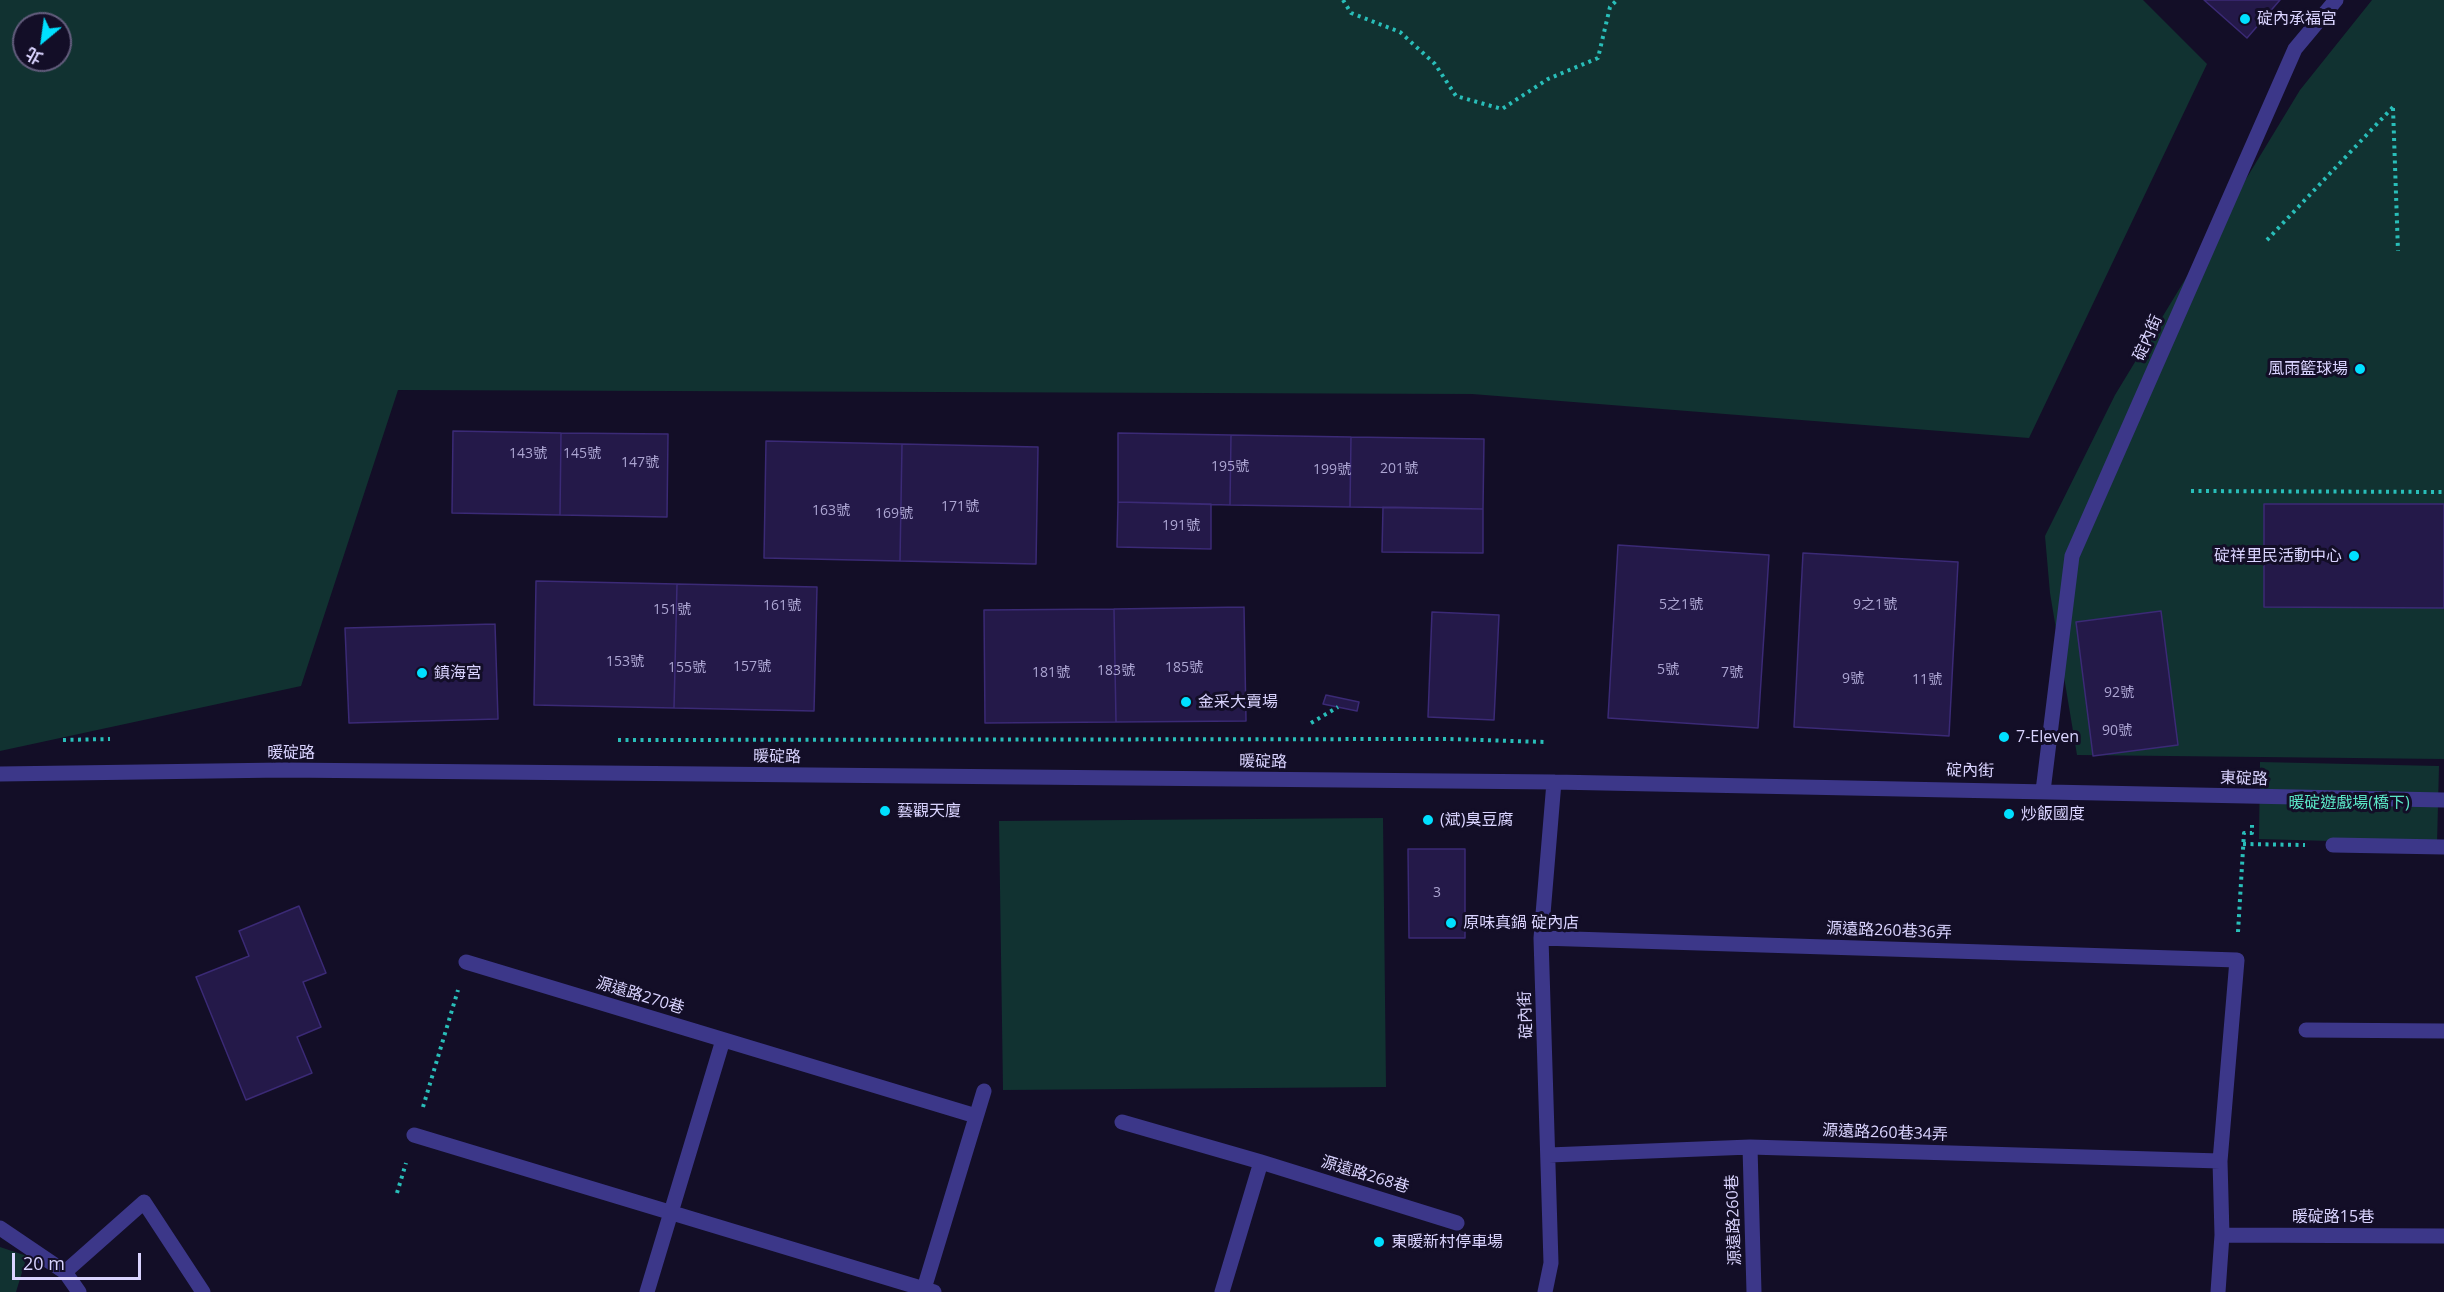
<!DOCTYPE html>
<html>
<head>
<meta charset="utf-8">
<style>
	body { margin:0 }
	#map { position:relative; width:2444px; height:1292px; overflow:hidden; background:#130e27; font-family:"Open Sans","Noto Sans TC",sans-serif }
	canvas { display:block }
	.north { position:absolute; left:12px; top:12px; width:60px; height:60px; box-sizing:border-box; background:#130e27; border:2px solid #635d7d; border-radius:50%; rotate:209deg; font-size:16px; font-weight:700; line-height:24px; text-align:center; color:#dad4ff }
	.north::after { content:''; display:block; margin:auto; width:21px; height:27px; background:#00e0ff; clip-path:polygon(50% 0,100% 100%,50% 72%,0 100%) }
	.scale { position:absolute; left:12px; top:1253px; width:129px; height:27px; box-sizing:border-box; border:3px solid #dad4ff; border-top:0; padding-left:8px; font-size:18px; line-height:21px; white-space:nowrap; color:#dad4ff; -webkit-text-stroke:4px #130e27; paint-order:stroke }
</style>
</head>
<body>
<div id="map">
<canvas width="2444" height="1292"></canvas>
<div class="north">北</div>
<div class="scale">20 m</div>
</div>
<script>
const ctx = document.querySelector('canvas').getContext('2d');
ctx.lineJoin = 'round';
function fill(path, color) { ctx.fillStyle = color; ctx.fill(path, 'evenodd'); }
const toPath = rows => new Path2D(rows.map(r => 'M' + r).join(''));
function strokePath(path, color, width, dash) { ctx.strokeStyle = color; ctx.lineWidth = width; ctx.lineCap = dash ? 'butt' : 'round'; ctx.setLineDash(dash || []); ctx.stroke(path); }
function label(font, color, halo, rows, align = 'center') {
  ctx.font = font + ' "Open Sans","Noto Sans TC",sans-serif'; ctx.lineWidth = 6; ctx.setLineDash([]); ctx.textBaseline = 'middle'; ctx.strokeStyle = halo; ctx.fillStyle = color; for (const [text, x, y, turn = 0] of rows) {
    ctx.save(); ctx.translate(x, y); ctx.rotate((+turn || 0) * Math.PI / 180); ctx.textAlign = isNaN(turn) ? turn : align; if (halo) ctx.strokeText(text, 0, 0); ctx.fillText(text, 0, 0); ctx.restore();
  }
}
const green = toPath([
	[0,0,2143,0,2207,64,2029,438,1472,394,398,390,301,686,0,751],
	[24,24,60,24,60,60,24,60],
	[2372,0,2444,0,2444,759,2077,755,2050,593,2045,536,2115,395,2300,90],
	[2260,762,2439,766,2437,844,2259,839],
	[1383,818,1386,1087,1003,1090,999,821],
	[0,1247,27,1256,16,1292,0,1292]
]);
const building = toPath([
	[2204,0,2280,0,2247,38,2204,0],
	[453,431,561,433,560,515,452,513,453,431],
	[561,433,668,434,667,517,560,515,561,433],
	[1118,433,1231,435,1230,505,1118,502,1118,433],
	[1231,435,1351,437,1350,507,1230,505,1231,435],
	[1351,437,1484,439,1483,509,1350,507,1351,437],
	[766,441,902,444,900,561,764,558,766,441],
	[902,444,1038,447,1036,564,900,561,902,444],
	[1118,502,1211,504,1211,549,1117,547,1118,502],
	[2264,504,2444,504,2444,608,2264,607,2264,504],
	[1383,507,1483,509,1483,553,1382,552,1383,507],
	[1618,545,1769,555,1758,728,1608,718,1618,545],
	[1803,553,1958,562,1949,736,1794,727,1803,553],
	[536,581,677,584,674,708,534,705,536,581],
	[677,584,817,587,814,711,674,708,677,584],
	[1244,607,1246,721,1116,722,1114,609,1244,607],
	[1114,609,1116,722,985,723,984,610,1114,609],
	[2161,611,2178,745,2093,756,2076,622,2161,611],
	[1432,612,1499,615,1494,720,1428,717,1432,612],
	[495,624,498,719,349,723,345,628,495,624],
	[1326,695,1359,702,1357,711,1323,704,1326,695],
	[1408,849,1465,849,1465,938,1409,938,1408,849],
	[299,906,326,973,303,982,321,1027,297,1037,312,1073,246,1100,196,977,249,956,239,931,299,906]
]);
const path = toPath([
	[1343,0,1351,13,1400,32,1435,64,1456,96,1502,109,1548,79,1598,58,1610,7,1617,0],
	[2393,108,2398,251],
	[2267,240,2393,107],
	[2191,491,2444,492],
	[1311,723,1338,707],
	[63,740,110,739],
	[618,740,1449,739,1545,742],
	[2243,844,2305,845],
	[2238,932,2244,833,2252,833,2252,825],
	[423,1107,458,990],
	[397,1193,406,1163]
]);
const minor = toPath([
	[0,774,283,770,1554,782,2444,800],
	[2043,791,2072,556,2295,49,2336,0],
	[2333,845,2444,847],
	[1541,938,2237,960,2220,1161,2222,1235,2218,1292],
	[466,962,976,1116],
	[2306,1030,2444,1031],
	[1122,1122,1261,1162,1457,1223],
	[414,1135,934,1292],
	[1750,1147,1754,1292],
	[1549,1155,1750,1147,2220,1161],
	[0,1228,65,1272,79,1292],
	[2222,1235,2444,1236],
	[65,1272,144,1202,203,1292],
	[647,1292,723,1040],
	[923,1292,984,1091],
	[1222,1292,1261,1162],
	[1545,1292,1551,1263,1541,938,1554,782]
]);
const markers = [
	[2245,19,6,"#00e0ff"],
	[2360,369,6,"#00e0ff"],
	[2354,556,6,"#00e0ff"],
	[422,673,6,"#00e0ff"],
	[1186,702,6,"#00e0ff"],
	[2004,737,6,"#00e0ff"],
	[885,811,6,"#00e0ff"],
	[2009,814,6,"#00e0ff"],
	[1428,820,6,"#00e0ff"],
	[1451,923,6,"#00e0ff"],
	[1379,1242,6,"#00e0ff"]
];
const numberNames = [
	["143號",528,454],
	["145號",582,454],
	["147號",640,463],
	["195號",1230,467],
	["201號",1399,469],
	["199號",1332,470],
	["171號",960,507],
	["163號",831,511],
	["169號",894,514],
	["191號",1181,526],
	["5之1號",1681,605],
	["9之1號",1875,605],
	["161號",782,606],
	["151號",672,610],
	["153號",625,662],
	["157號",752,667],
	["155號",687,668],
	["185號",1184,668],
	["5號",1668,670],
	["183號",1116,671],
	["181號",1051,673],
	["7號",1732,673],
	["9號",1853,679],
	["11號",1927,680],
	["92號",2119,693],
	["90號",2117,731],
	["3",1437,893]
];
const poiNames = [
	["碇內承福宮",2257,19],
	["風雨籃球場",2348,369,"right"],
	["碇祥里民活動中心",2342,556,"right"],
	["鎮海宮",434,673],
	["金采大賣場",1198,702],
	["7-Eleven",2016,737],
	["藝觀天廈",897,811],
	["炒飯國度",2021,814],
	["(斌)臭豆腐",1440,820],
	["原味真鍋 碇內店",1463,923],
	["東暖新村停車場",1391,1242]
];
const streetNames = [
	["碇內街",2148,338,-66],
	["暖碇路",291,753],
	["暖碇路",777,757,1],
	["暖碇路",1263,762,1],
	["碇內街",1970,771,1],
	["東碇路",2244,779,2],
	["源遠路260巷36弄",1889,931,2],
	["源遠路270巷",640,996,17],
	["碇內街",1526,1015,-92],
	["源遠路260巷34弄",1885,1133,2],
	["源遠路268巷",1365,1175,17],
	["暖碇路15巷",2333,1217],
	["源遠路260巷",1734,1220,-92]
];
const parkNames = [
	["暖碇遊戲場(橋下)",2349,803]
];
fill(green, '#113231');
fill(building, '#241949');
strokePath(building, '#3b2a76', 1.5);
strokePath(path, '#29beb9', 4, [3, 4.5]);
strokePath(minor, '#3c3789', 15);
for (const [x, y, r, color] of markers) { const dot = new Path2D(); dot.arc(x, y, r, 0, 2 * Math.PI); ctx.fillStyle = color; ctx.fill(dot); strokePath(dot, '#130e27', 2); }
label('14px', '#aca5d2', null, numberNames);
label('16px', '#dad4ff', '#130e27', poiNames, 'left');
label('16px', '#dad4ff', '#130e27', streetNames);
label('16px', '#5ae6c6', '#130e27', parkNames);
</script>
</body>
</html>
